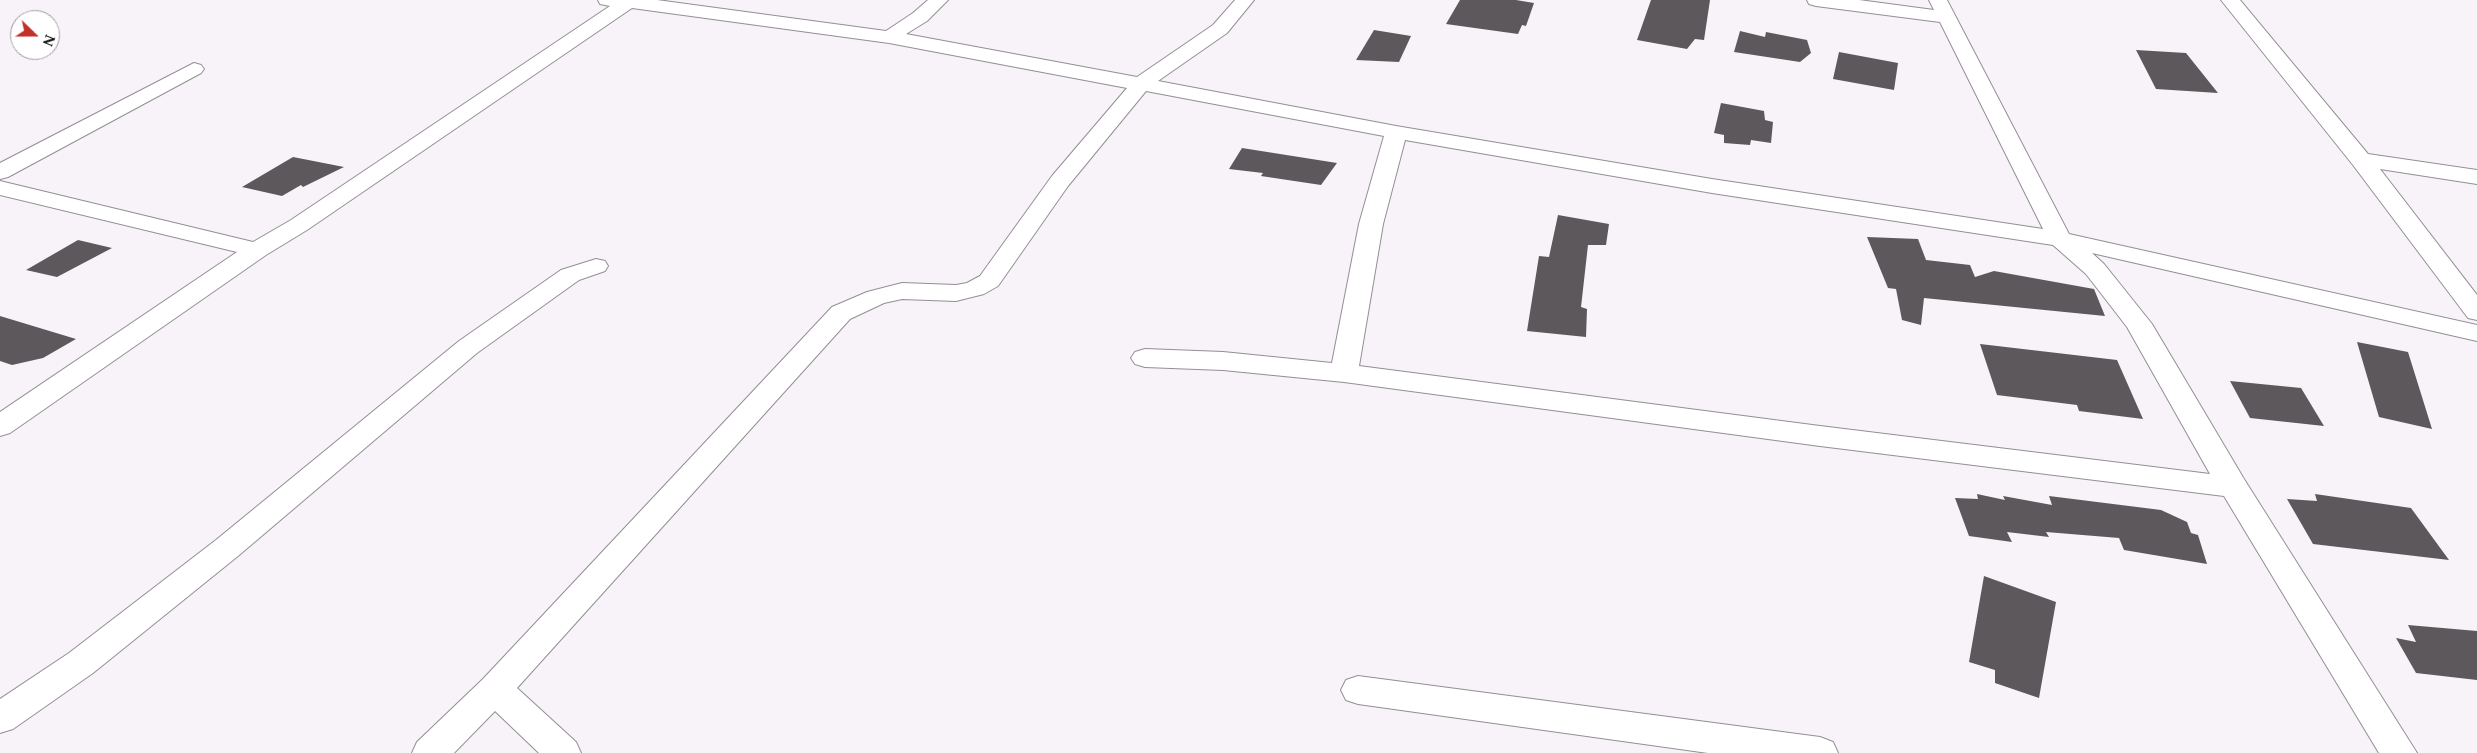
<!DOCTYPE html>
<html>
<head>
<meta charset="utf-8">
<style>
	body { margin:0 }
	#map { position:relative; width:2477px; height:753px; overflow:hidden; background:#f7f3f9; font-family:Spectral,serif }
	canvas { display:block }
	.north { position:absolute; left:10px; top:10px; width:50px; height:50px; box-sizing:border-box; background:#fff; border:1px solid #9e9d9e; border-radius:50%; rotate:112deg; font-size:14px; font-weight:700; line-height:20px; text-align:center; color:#0c0b0d }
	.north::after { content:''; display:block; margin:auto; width:18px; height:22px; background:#bf3129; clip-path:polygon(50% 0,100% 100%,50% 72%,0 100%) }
</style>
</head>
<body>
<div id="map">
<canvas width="2477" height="753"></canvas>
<div class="north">N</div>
</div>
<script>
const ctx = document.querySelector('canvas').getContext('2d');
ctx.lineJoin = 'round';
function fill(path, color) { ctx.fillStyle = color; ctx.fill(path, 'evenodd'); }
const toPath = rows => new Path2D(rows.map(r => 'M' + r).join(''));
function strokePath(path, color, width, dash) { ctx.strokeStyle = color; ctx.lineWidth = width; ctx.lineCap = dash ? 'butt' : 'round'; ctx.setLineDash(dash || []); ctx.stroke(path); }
const building = toPath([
	[1460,0,1516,0,1534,3,1526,26,1522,25,1518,34,1446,24],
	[1651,0,1710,0,1704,40,1695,39,1687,49,1637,40],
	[1374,30,1411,36,1399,62,1356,60],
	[1740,31,1765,37,1766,32,1807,40,1811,53,1800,62,1734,52],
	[2136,50,2186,53,2218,93,2156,89],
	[1839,52,1898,63,1894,90,1833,79],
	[1721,103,1764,111,1765,120,1773,122,1771,143,1751,140,1750,145,1724,143,1724,135,1714,133],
	[1242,148,1337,163,1321,185,1261,176,1263,173,1229,169],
	[293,157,344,167,303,187,301,185,282,196,242,187],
	[1558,215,1609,224,1606,245,1588,245,1581,307,1587,309,1586,337,1527,331,1539,256,1549,257],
	[1867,237,1918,239,1926,260,1970,265,1975,277,1994,271,2094,289,2105,316,1924,298,1921,325,1902,320,1896,289,1888,288],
	[78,240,112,248,57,277,26,270],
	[0,316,76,339,43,358,12,365,0,361],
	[2357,342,2408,352,2432,429,2379,417],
	[1980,344,2117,360,2143,419,2079,411,2077,405,1997,395],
	[2230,381,2301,388,2324,426,2250,418],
	[1977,494,2005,500,2003,496,2052,505,2049,496,2161,510,2187,522,2191,533,2198,535,2207,564,2124,550,2119,538,2046,532,2049,537,2007,532,2012,542,1969,536,1955,498,1978,499],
	[2315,494,2411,508,2449,560,2313,544,2287,499,2317,501],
	[1984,576,2056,602,2039,698,1995,683,1995,670,1969,662],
	[2408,625,2477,631,2477,680,2416,673,2396,638,2416,642]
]);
const minor = toPath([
	[598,0,657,0,886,31,913,13,928,0,948,0,927,21,906,34,1137,77,1213,25,1235,0,1254,0,1227,33,1158,81,1396,126,1712,179,2043,229,1940,22,1816,6,1809,4,1807,0,1859,0,1934,10,1929,0,1947,0,2069,234,2477,325,2477,341,2092,253,2104,264,2152,324,2244,479,2417,753,2379,753,2224,496,1820,446,1344,382,1223,370,1145,367,1135,364,1131,358,1135,352,1145,349,1223,352,1332,363,1359,224,1384,136,1146,91,1068,186,998,286,984,294,956,301,902,299,884,303,850,319,517,688,576,742,581,753,539,753,495,711,454,753,412,753,417,742,483,679,832,307,867,292,902,283,956,285,967,283,980,276,1052,176,1127,88,889,43,632,8,307,230,266,255,10,433,0,436,0,412,237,252,0,195,0,181,253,242,291,220,610,6,600,4,598,0],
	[1405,140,1712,193,2053,245,2086,274,2127,327,2210,474,1820,426,1359,366,1383,224,1405,140],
	[2221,0,2240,0,2368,154,2477,170,2477,184,2380,169,2477,295,2477,320,2468,318,2353,165,2221,0],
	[194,63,201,65,204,69,201,73,8,177,0,179,0,163,194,63],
	[596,259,605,261,608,266,605,271,579,280,477,353,238,556,93,673,13,729,0,733,0,699,69,653,216,540,459,341,561,270,596,259],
	[1358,676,1820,737,1833,742,1838,753,1708,753,1358,704,1346,700,1341,690,1346,680,1358,676]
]);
fill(building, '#5c585c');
strokePath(minor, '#938f94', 2);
fill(minor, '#fff');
</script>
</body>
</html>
